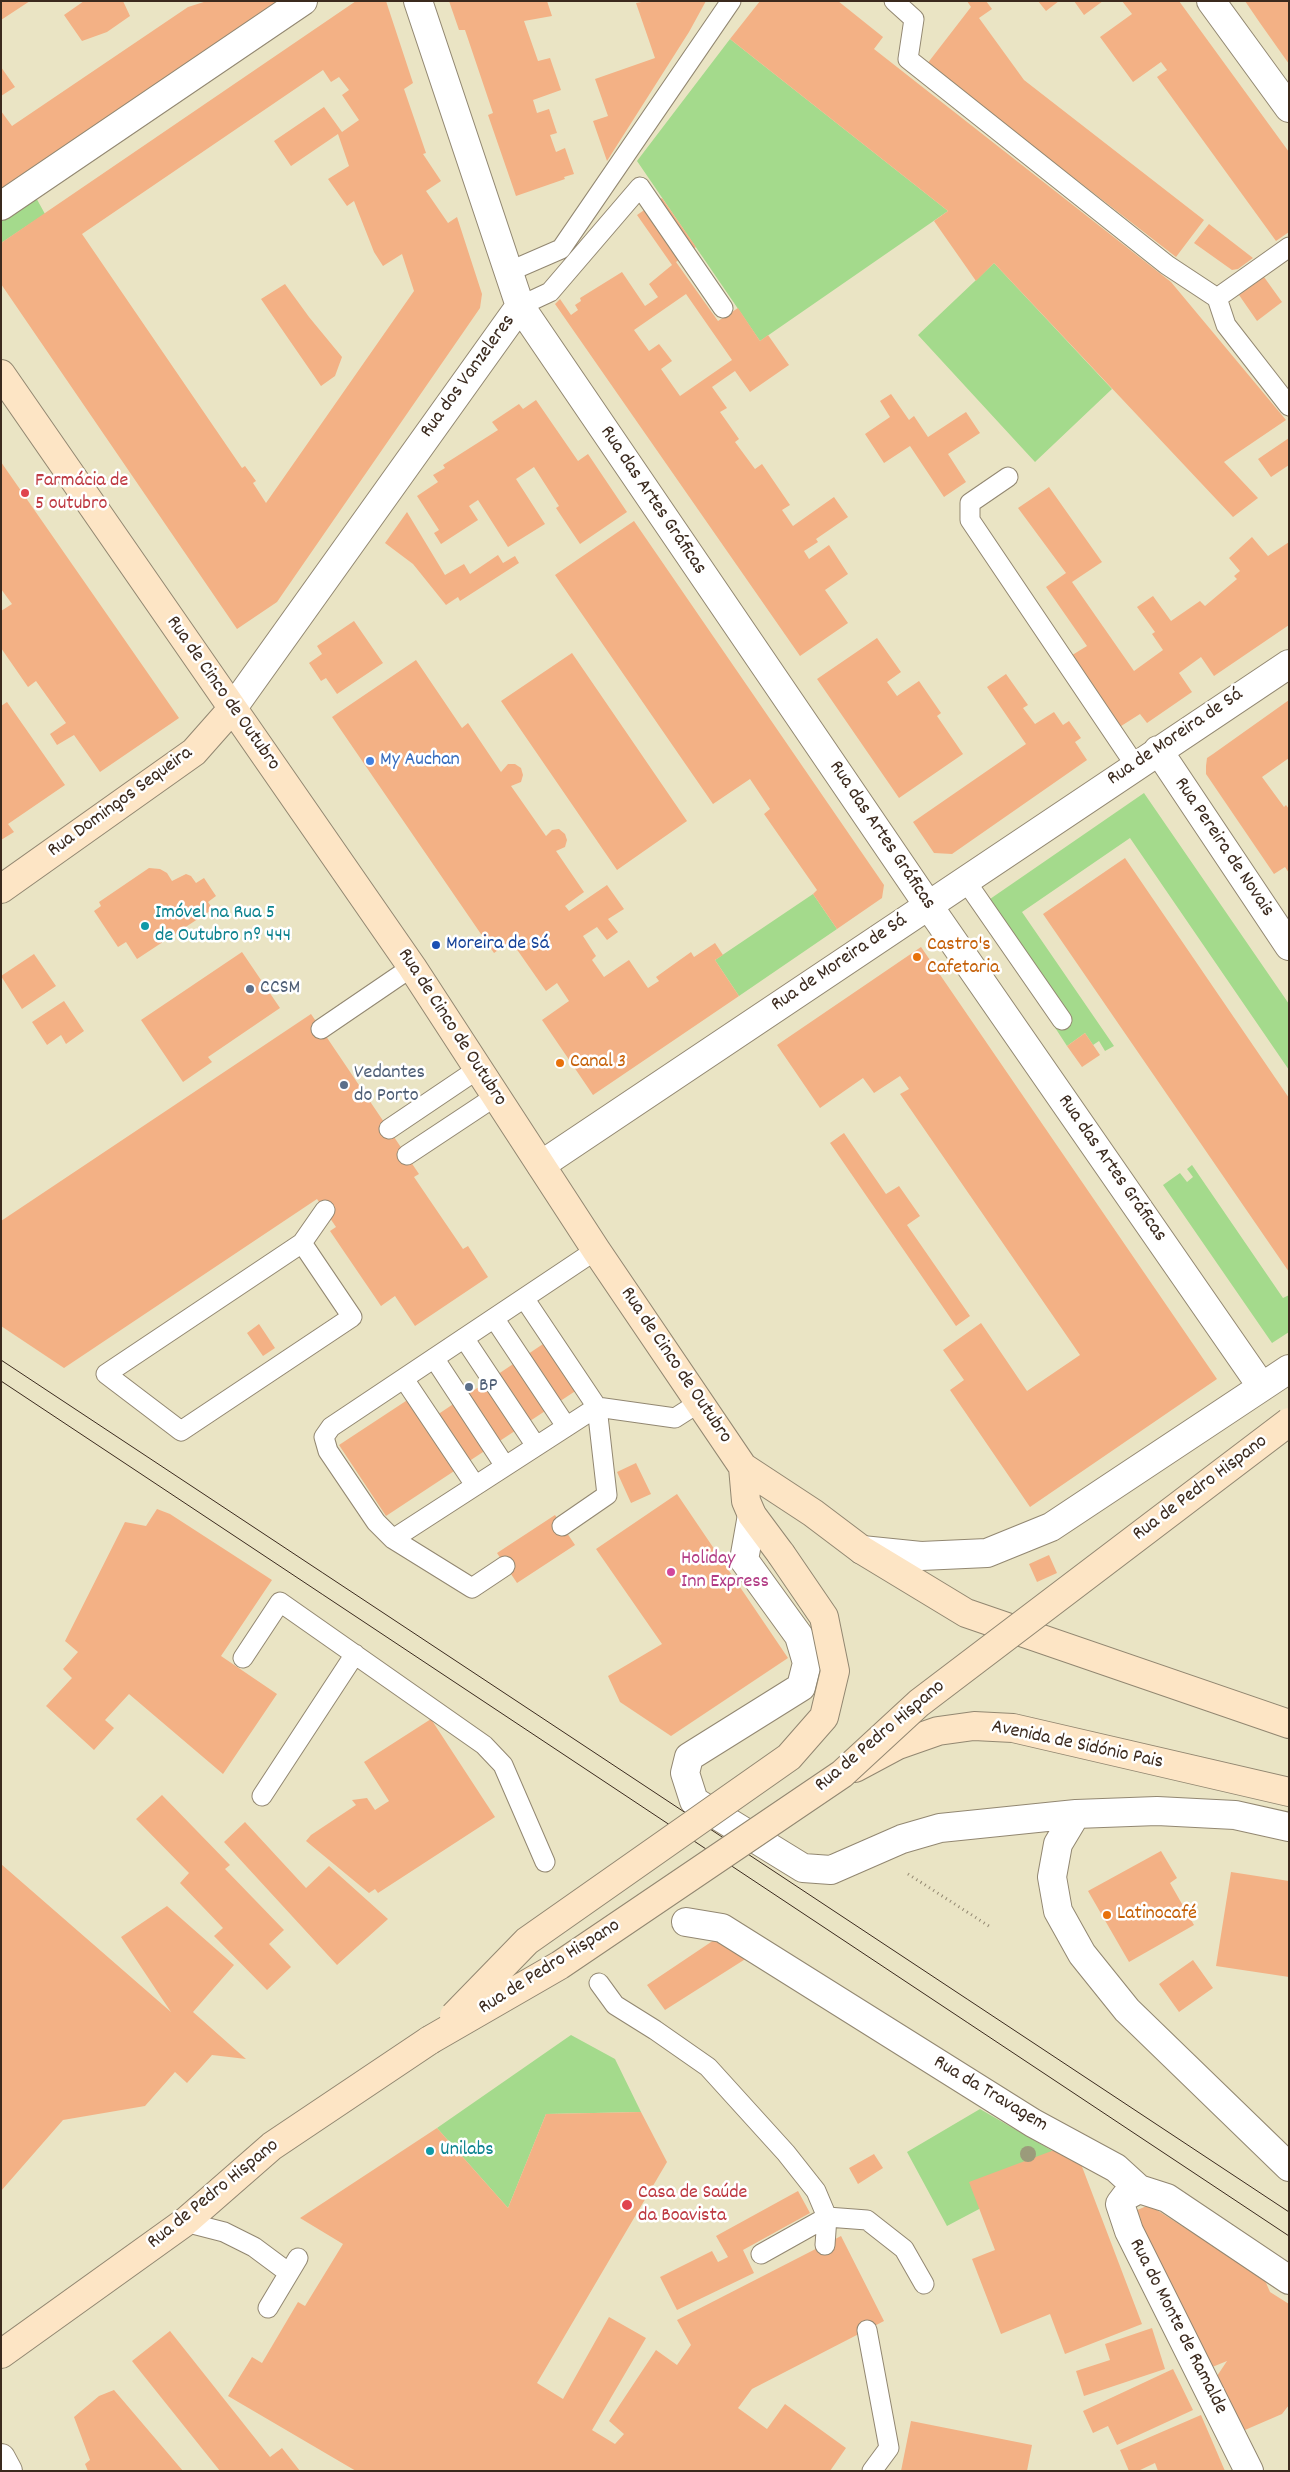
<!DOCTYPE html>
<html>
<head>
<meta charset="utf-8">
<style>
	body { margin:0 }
	#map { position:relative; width:1290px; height:2472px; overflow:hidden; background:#eae4c4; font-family:Dekko,sans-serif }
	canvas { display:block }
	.frame { position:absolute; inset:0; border:2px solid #3b2a1e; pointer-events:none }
</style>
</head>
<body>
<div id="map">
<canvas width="1290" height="2472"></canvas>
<div class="frame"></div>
</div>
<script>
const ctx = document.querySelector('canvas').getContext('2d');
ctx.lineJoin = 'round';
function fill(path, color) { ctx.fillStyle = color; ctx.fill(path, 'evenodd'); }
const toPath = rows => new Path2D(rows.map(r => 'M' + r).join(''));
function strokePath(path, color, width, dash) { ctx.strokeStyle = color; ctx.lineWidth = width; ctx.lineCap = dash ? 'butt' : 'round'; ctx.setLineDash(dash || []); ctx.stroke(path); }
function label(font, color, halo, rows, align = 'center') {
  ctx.font = font + ' Dekko,sans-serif'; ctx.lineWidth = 5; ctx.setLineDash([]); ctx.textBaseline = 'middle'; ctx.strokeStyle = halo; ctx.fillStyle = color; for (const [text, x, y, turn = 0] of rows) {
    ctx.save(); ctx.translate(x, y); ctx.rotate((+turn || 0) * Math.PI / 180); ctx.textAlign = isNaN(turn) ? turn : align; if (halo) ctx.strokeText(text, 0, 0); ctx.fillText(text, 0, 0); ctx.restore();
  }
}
const green = toPath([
	[730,39,948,211,760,341,637,161],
	[34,194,45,214,1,243,1,216],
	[994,263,1112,389,1035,462,918,335],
	[1144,793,1289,1004,1289,1070,1130,838,1022,912,1114,1046,1105,1051,1099,1041,1093,1045,1085,1033,1067,1046,1054,1026,1069,1015,990,899],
	[813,894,837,929,739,996,715,960],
	[1192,1165,1283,1298,1289,1295,1289,1332,1272,1343,1163,1185,1180,1173,1187,1182,1193,1177,1187,1169],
	[571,2035,615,2059,641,2112,546,2114,508,2208,437,2128],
	[980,2109,1070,2161,947,2226,907,2152]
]);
const building = toPath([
	[1,1,30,1,1,20],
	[84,1,123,1,130,16,107,32,82,41,64,15],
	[207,1,293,1,1,199,1,111,12,126,188,7],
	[356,1,386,1,413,83,404,89,426,153,423,154,441,181,426,191,448,223,457,217,482,294,480,308,277,602,237,629,1,284,1,243],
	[323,70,331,82,339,77,349,90,342,95,359,120,342,132,324,107,274,141,291,166,338,134,349,166,328,179,347,206,354,201,374,252,383,266,402,254,414,291,266,503,253,483,256,481,245,466,242,468,82,234],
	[449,1,547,1,552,16,524,21,538,61,550,58,561,90,533,100,537,113,549,109,557,133,550,135,556,152,565,148,574,174,564,177,565,179,516,196,488,115,493,113,465,30,459,30],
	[647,1,706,1,689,32,607,161,593,121,608,116,595,79,655,58,636,3],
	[760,1,838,1,883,37,874,49,1171,282,1286,420,1224,462,1258,498,1233,517,994,263,976,281,934,221,948,211,730,39],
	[967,1,986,1,992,9,979,18,1024,80,1204,220,1176,257,927,64,971,7],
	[1038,1,1059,1,1046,11],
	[1074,1,1103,1,1084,15],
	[1122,1,1179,1,1289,152,1289,232,1276,241,1157,77,1167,70,1161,62,1133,82,1100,37,1132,14],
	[1245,1,1289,1,1289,64,1260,23],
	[1,67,15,87,1,96],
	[662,198,696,247,676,262,718,321,738,308,760,341,768,335,789,365,750,392,735,371,712,387,727,408,720,412,739,439,735,442,755,469,762,464,790,505,782,510,793,526,834,497,848,517,816,539,818,542,804,551,809,559,829,545,848,574,825,590,848,623,800,656,555,304,560,299,571,315,578,310,575,305,581,301,580,298,622,272,645,306,658,297,649,284,672,265,637,215],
	[686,294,732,360,680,396,661,369,672,361,666,353,659,344,649,351,634,330],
	[1209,224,1253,258,1238,269,1232,270,1194,243],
	[1264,277,1282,302,1257,321,1239,295],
	[285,284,309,317,342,357,335,376,321,386,261,299],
	[891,394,909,420,914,416,928,437,966,412,980,433,948,454,966,482,944,497,910,446,884,463,865,434,890,417,880,401],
	[536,400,578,461,588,454,627,512,580,544,556,508,559,506,534,467,516,479,545,524,508,547,478,500,469,506,478,520,441,544,434,533,439,530,417,496,438,482,433,475,445,468,443,465,498,430,492,422,519,404,523,409],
	[1289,438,1289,465,1271,477,1258,459],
	[1,462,179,718,100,772,74,735,57,745,50,734,66,723,36,681,28,687,1,648,1,611,12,604,1,589],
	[1049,487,1102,562,1072,582,1134,671,1163,650,1152,634,1155,632,1137,607,1153,596,1171,621,1200,601,1205,606,1237,579,1234,576,1240,571,1229,558,1252,537,1268,556,1289,542,1289,625,1214,676,1201,657,1179,673,1192,692,1147,723,1140,714,1118,728,1069,657,1087,646,1046,587,1066,573,1018,508],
	[407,512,445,575,464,564,470,574,498,555,503,563,515,556,519,563,460,601,458,597,446,605,413,564,385,543],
	[634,521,884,885,882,898,837,929,813,894,817,890,764,814,770,809,750,779,713,804,555,575],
	[354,621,383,663,337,694,326,678,321,681,309,663,322,654,317,646],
	[877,638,901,672,887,682,897,696,919,681,941,713,937,716,963,754,899,798,817,679],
	[572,653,687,821,617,870,501,701],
	[416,660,462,728,468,723,501,772,508,764,515,764,521,768,523,775,521,782,511,786,546,836,552,830,559,829,565,834,567,840,565,847,556,851,584,892,565,906,569,911,607,885,624,909,608,919,618,932,607,940,597,927,583,936,596,956,592,960,604,977,629,960,648,988,659,981,656,977,691,952,694,957,715,943,723,955,715,960,739,996,593,1095,542,1020,569,1001,557,983,546,991,511,941,494,953,332,717],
	[1006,674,1028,705,1023,708,1035,724,1054,712,1063,725,1069,721,1081,738,1075,742,1087,760,952,854,934,853,913,822,1026,744,987,687],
	[1289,700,1289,758,1262,777,1284,807,1286,805,1289,809,1289,873,1285,867,1274,874,1206,774,1206,766,1207,758,1213,754],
	[7,702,65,785,8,824,14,832,1,840,1,706],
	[1125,858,1289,1098,1289,1272,1043,914],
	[149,868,160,869,167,873,172,881,186,874,191,876,196,883,204,878,216,896,208,902,213,909,137,959,126,942,118,947,94,911,101,906,99,902],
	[921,947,1217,1379,1030,1507,950,1390,964,1380,943,1350,981,1323,1027,1391,1080,1355,900,1094,909,1089,900,1076,874,1093,863,1078,820,1108,777,1045],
	[242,952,280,1008,208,1057,212,1062,183,1082,141,1020],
	[34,954,56,986,22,1009,1,976],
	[64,1001,84,1031,66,1044,61,1035,47,1045,32,1022],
	[311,1014,419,1174,414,1177,463,1249,468,1246,488,1277,415,1326,395,1296,381,1306,330,1231,336,1227,317,1199,64,1368,1,1326,1,1221],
	[1085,1033,1100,1055,1082,1067,1067,1046],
	[844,1133,886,1194,899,1186,920,1216,907,1225,970,1316,956,1326,830,1143],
	[259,1324,275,1348,263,1356,247,1333],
	[549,1340,580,1388,386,1516,339,1445,412,1397,428,1421],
	[636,1463,651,1494,631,1503,617,1472],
	[677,1494,788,1658,671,1736,620,1702,608,1676,662,1644,596,1549],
	[157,1509,170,1514,272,1580,221,1656,277,1694,223,1774,129,1694,105,1720,114,1728,94,1750,46,1706,72,1678,63,1669,78,1652,65,1641,125,1522,146,1526],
	[555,1515,575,1545,517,1583,497,1553],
	[1049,1555,1057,1573,1037,1582,1029,1564],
	[431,1719,495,1817,378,1893,375,1889,369,1893,306,1841,311,1835,356,1805,352,1800,367,1798,375,1810,389,1801,364,1762],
	[162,1795,230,1865,225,1869,284,1930,269,1944,291,1967,267,1990,214,1936,223,1928,180,1883,189,1873,136,1819],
	[245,1822,306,1888,329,1866,388,1919,337,1965,224,1842],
	[1161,1851,1177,1878,1170,1883,1194,1925,1129,1962,1088,1891],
	[1,1864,171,2012,121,1937,167,1906,234,1965,193,2012,246,2059,212,2055,187,2083,175,2072,145,2106,63,2120,1,2191],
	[1231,1872,1289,1881,1289,1977,1216,1966],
	[717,1938,747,1958,665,2010,647,1985],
	[1193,1960,1213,1988,1179,2012,1159,1984],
	[641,2112,667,2162,537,2383,563,2399,609,2317,646,2338,592,2430,615,2444,624,2434,609,2421,656,2350,677,2365,691,2345,677,2320,841,2236,884,2321,752,2389,738,2408,767,2429,785,2404,846,2448,830,2471,356,2471,228,2396,252,2357,262,2363,298,2302,305,2306,343,2244,300,2218,437,2128,508,2208,546,2114],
	[1073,2143,1142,2324,1065,2354,1050,2314,1001,2334,972,2259,995,2250,969,2182],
	[874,2154,883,2168,858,2184,849,2168],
	[798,2191,810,2213,743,2250,754,2273,677,2310,660,2277,712,2251,718,2262,728,2257,716,2236],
	[1149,2205,1264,2278,1270,2292,1289,2304,1289,2405,1282,2414,1238,2433,1215,2379,1227,2361,1200,2372,1135,2211],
	[1152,2328,1165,2369,1084,2396,1076,2371,1110,2360,1105,2344],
	[170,2331,270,2457,282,2448,300,2471,220,2471,132,2361],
	[1173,2369,1193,2410,1117,2445,1108,2426,1093,2433,1083,2411],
	[114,2390,183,2471,88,2471,85,2464,90,2460,74,2417,99,2396],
	[1201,2415,1225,2471,1158,2471,1155,2463,1138,2471,1129,2471,1120,2450],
	[911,2421,1032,2445,1027,2471,901,2471]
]);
const path = toPath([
	[908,1874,992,1928]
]);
const service = toPath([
	[894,1,914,19,908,59,1167,265,1217,298,1289,247],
	[508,272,561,249,731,1],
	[1217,298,1226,325,1289,406],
	[520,306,550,292,640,187,723,308],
	[1008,477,970,503,970,520,1135,765],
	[965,880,1062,1020],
	[321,1029,412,967],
	[389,1129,478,1069],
	[407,1155,496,1096],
	[302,1243,352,1317,181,1431,106,1374,302,1243,325,1210],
	[494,1318,566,1426],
	[464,1338,536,1446],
	[434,1358,505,1466],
	[404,1379,475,1485],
	[562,1526,607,1495,597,1407,675,1418,700,1402],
	[393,1539,597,1407,524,1298],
	[505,1566,472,1588,393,1539,376,1522,328,1451,324,1437,331,1427,596,1250],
	[243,1658,280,1602,484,1745,503,1765,545,1862],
	[262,1796,355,1654],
	[599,1983,615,2005,655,2030,708,2067,786,2153,816,2191,827,2217,825,2245],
	[185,2222,224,2232,254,2247,289,2273],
	[761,2254,827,2217,867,2220,904,2249,924,2284],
	[268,2308,298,2258],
	[867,2330,889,2448,872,2471]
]);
const pedestrian = toPath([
	[1,206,303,1]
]);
const minor = toPath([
	[1211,1,1289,108],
	[520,306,928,905,1262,1387],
	[232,709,520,306,418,1],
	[1158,750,1289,946],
	[541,1165,1289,664],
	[752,1515,744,1560,799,1636,807,1663,801,1687,689,1757,685,1773,694,1801,803,1868,831,1870,902,1839,940,1828,1076,1814,1157,1811,1235,1815,1289,1827],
	[862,1550,921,1556,987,1553,1051,1527,1289,1369],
	[1076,1814,1058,1844,1052,1877,1058,1911,1082,1954,1127,2010,1289,2167],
	[686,1922,722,1928,1033,2123,1116,2168,1139,2189,1167,2198,1289,2280],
	[1139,2189,1126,2196,1120,2204,1129,2231,1249,2471],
	[1,2458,8,2471]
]);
const secondary = toPath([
	[1,374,412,967,596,1250,743,1467,813,1513,862,1550,966,1613,1289,1724],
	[1,889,194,752,232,709],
	[743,1467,746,1501,752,1515,781,1554],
	[855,1768,898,1745,938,1731,974,1726,1013,1728,1289,1792],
	[1,2354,185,2222,272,2146,430,2040]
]);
const tram = toPath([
	[1,1360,1289,2212],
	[1,1381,1289,2236]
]);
const secondaryBridge = toPath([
	[454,2016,527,1941,789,1757,824,1717,835,1671,824,1617,781,1554],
	[430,2040,560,1965,842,1774,919,1703,1289,1422]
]);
const trees = [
	[1028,2154]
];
const markers = [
	[25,493,5,"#e0444e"],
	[370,761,5,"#3f7fe0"],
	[145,926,5,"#0f9aa8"],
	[436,945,5,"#1a4fb4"],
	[917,957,5,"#e8710a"],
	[250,989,5,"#5c6f8a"],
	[560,1063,5,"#e8710a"],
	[344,1085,5,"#5c6f8a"],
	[469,1387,5,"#5c6f8a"],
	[671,1572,5,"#d1479c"],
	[1107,1915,5,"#e8710a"],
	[430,2151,5,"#0f9aa8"],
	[627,2205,6,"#e0444e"]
];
const streetNames = [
	["Rua dos Vanzeleres",469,377,-54],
	["Rua das Artes Gráficas",652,501,56],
	["Rua de Cinco de Outubro",222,694,55],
	["Rua de Moreira de Sá",1176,738,-34],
	["Rua Domingos Sequeira",121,803,-36],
	["Rua das Artes Gráficas",881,836,56],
	["Rua Pereira de Novais",1223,848,56],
	["Rua de Moreira de Sá",840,964,-34],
	["Rua de Cinco de Outubro",451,1028,57],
	["Rua das Artes Gráficas",1111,1169,55],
	["Rua de Cinco de Outubro",675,1366,56],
	["Rua de Pedro Hispano",1201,1489,-37],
	["Rua de Pedro Hispano",881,1737,-40],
	["Avenida de Sidónio Pais",1077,1746,12],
	["Rua de Pedro Hispano",550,1968,-32],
	["Rua da Travagem",990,2095,31],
	["Rua de Pedro Hispano",214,2195,-39],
	["Rua do Monte de Ramalde",1177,2327,63]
];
const healthNames = [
	["Farmácia de",35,482],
	["5 outubro",35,505],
	["Casa de Saúde",638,2194],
	["da Boavista",638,2217]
];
const shopNames = [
	["My Auchan",380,761]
];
const cultureNames = [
	["Imóvel na Rua 5",155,914],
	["de Outubro nº 444",155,937],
	["Unilabs",440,2151]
];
const transitNames = [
	["Moreira de Sá",446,945]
];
const foodNames = [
	["Castro's",927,946],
	["Cafetaria",927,969],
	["Canal 3",570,1063],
	["Latinocafé",1117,1915]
];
const serviceNames = [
	["CCSM",260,989],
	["Vedantes",354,1074],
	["do Porto",354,1097],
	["BP",479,1387]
];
const hotelNames = [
	["Holiday",681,1560],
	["Inn Express",681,1583]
];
fill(green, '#a4da8c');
fill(building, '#f3b185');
strokePath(service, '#928771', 21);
strokePath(pedestrian, '#928771', 30);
strokePath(minor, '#928771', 30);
strokePath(secondary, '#928771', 30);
strokePath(path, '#928771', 3, [1, 4]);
strokePath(service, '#fff', 19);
strokePath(pedestrian, '#fff', 28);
strokePath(minor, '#fff', 28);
strokePath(secondary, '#fde5c5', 28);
strokePath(tram, '#3b2a1e', 1);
strokePath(secondaryBridge, '#928771', 30, []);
strokePath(secondaryBridge, '#fde5c5', 28);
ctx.fillStyle = '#9b9b7b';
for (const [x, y] of trees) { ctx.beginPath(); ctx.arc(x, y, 8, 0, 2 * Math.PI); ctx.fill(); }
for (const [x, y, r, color] of markers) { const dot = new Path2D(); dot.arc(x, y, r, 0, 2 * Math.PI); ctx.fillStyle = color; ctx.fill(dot); strokePath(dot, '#fff', 2); }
label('20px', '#3b2a1e', '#fff', streetNames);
label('20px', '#be3a42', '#fff', healthNames, 'left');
label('20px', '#366cbe', '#fff', shopNames, 'left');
label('20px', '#0d838f', '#fff', cultureNames, 'left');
label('20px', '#164399', '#fff', transitNames, 'left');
label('20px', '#c56008', '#fff', foodNames, 'left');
label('20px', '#4e5e75', '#fff', serviceNames, 'left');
label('20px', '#b23c85', '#fff', hotelNames, 'left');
</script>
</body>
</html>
